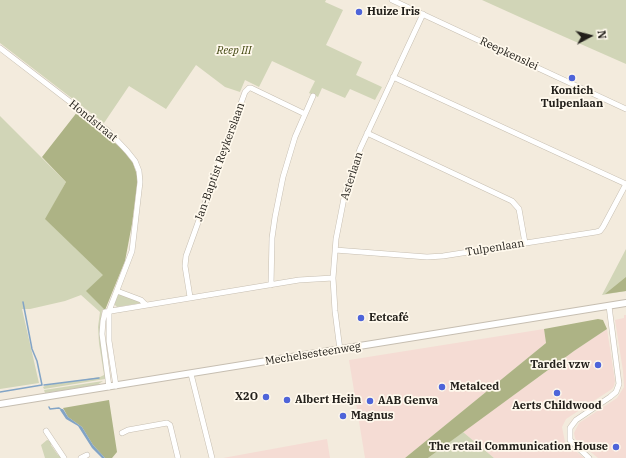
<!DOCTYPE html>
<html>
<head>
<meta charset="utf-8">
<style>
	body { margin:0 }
	#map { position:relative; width:626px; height:458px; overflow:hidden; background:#f3ebdd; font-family:"IBM Plex Serif",serif }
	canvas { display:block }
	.north { position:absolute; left:570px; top:16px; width:40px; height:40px; -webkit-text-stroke:3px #fff9ed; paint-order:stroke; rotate:83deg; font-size:11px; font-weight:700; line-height:16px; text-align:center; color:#23201b }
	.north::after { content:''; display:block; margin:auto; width:14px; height:18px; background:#23201b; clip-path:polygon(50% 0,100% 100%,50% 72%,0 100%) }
</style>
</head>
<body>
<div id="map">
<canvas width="626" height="458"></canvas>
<div class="north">N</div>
</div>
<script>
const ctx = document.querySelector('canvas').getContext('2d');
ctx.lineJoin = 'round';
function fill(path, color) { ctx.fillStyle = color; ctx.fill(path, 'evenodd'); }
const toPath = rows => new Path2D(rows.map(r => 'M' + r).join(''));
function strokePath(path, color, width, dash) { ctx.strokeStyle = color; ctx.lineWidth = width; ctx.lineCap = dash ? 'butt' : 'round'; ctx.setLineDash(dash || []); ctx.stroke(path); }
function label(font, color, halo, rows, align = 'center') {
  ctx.font = font + ' "IBM Plex Serif",serif'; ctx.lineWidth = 3.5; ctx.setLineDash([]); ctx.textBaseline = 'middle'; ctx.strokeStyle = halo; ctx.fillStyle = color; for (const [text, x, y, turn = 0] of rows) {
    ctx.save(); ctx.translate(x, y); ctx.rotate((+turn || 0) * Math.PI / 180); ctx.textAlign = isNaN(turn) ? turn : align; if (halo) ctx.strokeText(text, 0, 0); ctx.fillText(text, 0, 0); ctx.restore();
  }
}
const industrial = toPath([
	[624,315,626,315,626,458,598,458,577,441,575,438,574,433,579,423,617,398,624,387,623,371,615,320,624,318],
	[544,329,546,343,405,458,365,458,349,360],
	[607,329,615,381,614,386,612,389,566,419,562,427,565,442,584,458,494,458,463,432,574,351],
	[327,439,330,458,223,458]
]);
const green = toPath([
	[0,0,326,0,325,2,343,10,326,45,362,62,356,75,382,87,375,100,350,89,345,98,322,88,318,97,309,93,315,81,272,61,259,87,245,80,240,92,225,87,196,65,166,109,129,86,104,123,0,43],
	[482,0,626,0,626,64,524,19],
	[0,116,66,182,46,219,104,275,105,310,102,310,100,329,106,377,105,379,44,389,43,387,47,385,100,377,104,375,99,343,98,327,100,312,81,295,65,301,30,309,22,309,39,383,0,389],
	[626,249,626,291,602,295],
	[120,294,140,302,141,303,117,307,114,304,118,295],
	[103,381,97,385,45,393,44,390],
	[463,432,494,458,428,458],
	[47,440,51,441,51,445,58,455,61,456,62,458,45,458,41,445]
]);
const forest = toPath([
	[78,111,122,149,133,163,138,178,132,224,125,261,105,310,86,291,103,275,45,219,66,182,42,157],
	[626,277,626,291,605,294],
	[598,319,603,320,607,329,574,351,428,458,405,458,546,343,544,329],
	[109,400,117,452,112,458,105,458,93,445,82,427,68,417,63,408]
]);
const water = toPath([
	[63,409,68,417,82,427,93,445,105,458,102,458,92,448,78,426,66,419,60,410]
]);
const stream = toPath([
	[23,302,32,349,37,361,42,385],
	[44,385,99,378],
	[0,392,42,385],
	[49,407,50,409,59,408,62,410]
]);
const minor = toPath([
	[392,0,626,109],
	[0,48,108,131,127,151,135,161,139,171,140,182,132,251,109,311,109,341,116,386],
	[393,77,626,184],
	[367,133,512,201,519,209,525,243],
	[335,250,427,257,443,256,596,232,600,231,603,227,626,184],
	[271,285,272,238,275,217,283,177,295,137,313,96],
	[117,291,141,300,146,305],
	[190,297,185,266,186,256,245,92,249,88,251,88,305,114],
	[340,350,335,311,333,278,336,239,345,193,360,149,423,14],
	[191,374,212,458],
	[109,387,102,334,103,321,105,312,299,280,333,278],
	[46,431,64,458],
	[122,433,128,430,167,423,170,425,178,458],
	[81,458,87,455],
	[589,458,570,440,570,428,576,420,610,397,616,392,619,384,609,306]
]);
const major = toPath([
	[0,404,626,303]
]);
const markers = [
	[359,12,4,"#4e64d9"],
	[572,78,4,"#4e64d9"],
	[361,318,4,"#4e64d9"],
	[598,365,4,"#4e64d9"],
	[442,387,4,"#4e64d9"],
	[557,393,4,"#4e64d9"],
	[266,397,4,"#4e64d9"],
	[287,400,4,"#4e64d9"],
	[370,401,4,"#4e64d9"],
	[343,416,4,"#4e64d9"],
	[616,447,4,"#4e64d9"]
];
const poiNames = [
	["Huize Iris",367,12],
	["Kontich",572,91,"center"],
	["Tulpenlaan",572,104,"center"],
	["Eetcafé",369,318],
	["Tardel vzw",590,365,"right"],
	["Metalced",450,387],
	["X2O",258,397,"right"],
	["Albert Heijn",295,400],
	["AAB Genva",378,401],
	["Aerts Childwood",557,406,"center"],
	["Magnus",351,416],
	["The retail Communication House",608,447,"right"]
];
const parkNames = [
	["Reep III",234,51]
];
const streetNames = [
	["Reepkenslei",509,54,25],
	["Hondstraat",93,121,39],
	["Jan-Baptist Reykerslaan",220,162,-70],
	["Asterlaan",352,176,-72],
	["Tulpenlaan",495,248,-9],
	["Mechelsesteenweg",313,354,-9]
];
fill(industrial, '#f5dcd4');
fill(green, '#d1d5b7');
fill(forest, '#adb385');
fill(water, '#82a4c6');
strokePath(stream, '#82a4c6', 1.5);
strokePath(minor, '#c6beb1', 6);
strokePath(major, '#c6beb1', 8);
strokePath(minor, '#fff', 5);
strokePath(major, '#fff', 6);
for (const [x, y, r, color] of markers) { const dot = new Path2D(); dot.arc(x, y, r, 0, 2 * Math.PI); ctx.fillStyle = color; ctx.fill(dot); strokePath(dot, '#fff9ed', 1.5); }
label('bold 11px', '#23201b', '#fff9ed', poiNames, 'left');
label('italic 11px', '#3f440d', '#fff9ed', parkNames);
label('11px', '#23201b', '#fff9ed', streetNames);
</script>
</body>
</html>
